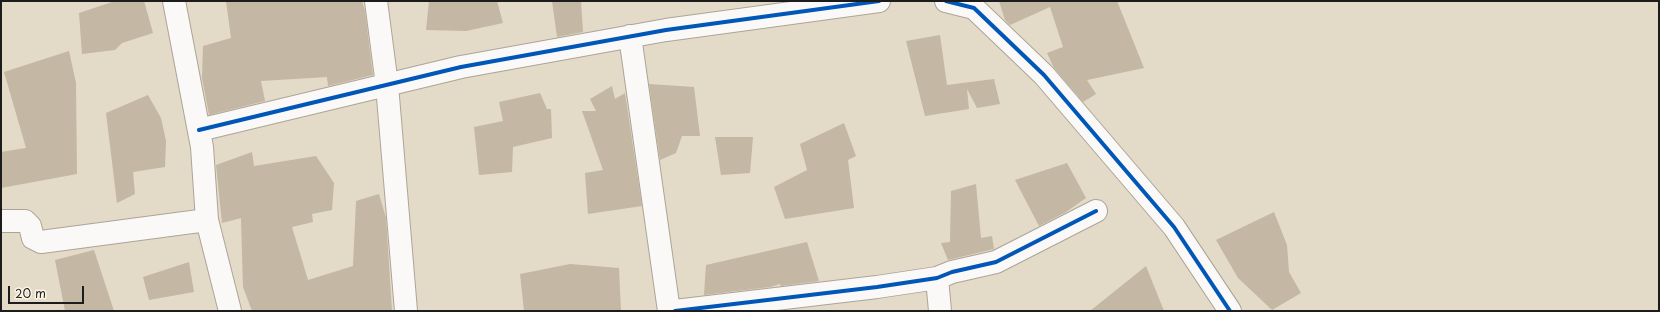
<!DOCTYPE html>
<html>
<head>
<meta charset="utf-8">
<style>
	body { margin:0 }
	#map { position:relative; width:1660px; height:312px; overflow:hidden; background:#e3dac7; font-family:"Playpen Sans",sans-serif }
	canvas { display:block }
	.frame { position:absolute; inset:0; border:2px solid #1c1c1c; pointer-events:none }
	.scale { position:absolute; left:8px; top:286px; width:76px; height:18px; box-sizing:border-box; border:2px solid #1c1c1c; border-top:0; padding-left:5px; font-size:12px; line-height:14px; white-space:nowrap; color:#1c1c1c; -webkit-text-stroke:3px #fcf5e5; paint-order:stroke }
</style>
</head>
<body>
<div id="map">
<canvas width="1660" height="312"></canvas>
<div class="frame"></div>
<div class="scale">20 m</div>
</div>
<script>
const ctx = document.querySelector('canvas').getContext('2d');
ctx.lineJoin = 'round';
function fill(path, color) { ctx.fillStyle = color; ctx.fill(path, 'evenodd'); }
const toPath = rows => new Path2D(rows.map(r => 'M' + r).join(''));
function strokePath(path, color, width, dash) { ctx.strokeStyle = color; ctx.lineWidth = width; ctx.lineCap = dash ? 'butt' : 'round'; ctx.setLineDash(dash || []); ctx.stroke(path); }
const building = toPath([
	[115,1,144,1,153,33,122,43,115,50,82,54,79,13],
	[226,1,362,1,365,11,373,75,328,86,327,77,261,81,265,101,209,115,202,78,203,46,231,38],
	[429,1,497,1,503,23,466,31,426,30],
	[552,1,581,1,583,32,557,37],
	[999,1,1117,1,1144,68,1087,80,1096,94,1083,102,1054,68,1047,53,1063,47,1050,7,1010,25,1005,20],
	[940,35,947,85,994,79,1000,104,977,108,967,89,969,109,925,116,906,41],
	[69,51,76,83,77,174,1,188,1,152,26,148,4,72],
	[649,84,694,87,700,136,682,136,676,153,660,160],
	[612,86,615,99,625,93,642,206,588,214,585,173,603,170,582,111,596,111,590,99],
	[540,93,547,109,551,109,552,138,513,147,512,172,479,175,474,127,503,121,499,102],
	[148,95,161,118,166,141,165,167,133,172,135,194,117,203,106,113],
	[844,123,856,156,848,160,854,208,785,219,774,187,807,170,800,144],
	[715,137,753,137,750,173,721,175],
	[252,152,254,166,316,156,334,183,332,210,312,214,313,222,292,227,308,280,353,266,356,201,379,194,386,218,392,311,252,311,243,287,241,218,222,223,216,165],
	[1067,163,1086,198,1066,212,1039,226,1015,180],
	[976,184,981,238,992,236,994,249,948,260,941,243,950,242,951,191],
	[1274,212,1287,245,1289,272,1301,293,1272,310,1238,278,1216,240],
	[807,242,819,281,781,286,780,284,770,287,704,295,706,265],
	[94,250,114,311,65,311,55,260],
	[189,262,194,292,149,300,143,277],
	[570,264,619,268,621,311,524,311,520,274],
	[1146,266,1164,311,1090,311]
]);
const minor = toPath([
	[174,1,202,147,207,220,230,311],
	[376,1,387,85,406,311],
	[946,1,974,8,1044,75,1174,227,1230,311],
	[630,36,669,311],
	[199,130,461,67,666,30,879,1],
	[1,221,25,221,30,226,33,238,41,242,207,220],
	[937,278,940,311],
	[675,311,877,287,937,278,952,272,996,262,1096,211]
]);
const cycleway = toPath([
	[946,1,974,8,1044,75,1174,227,1230,311],
	[199,130,461,67,666,30,879,1],
	[675,311,877,287,937,278,952,272,996,262,1096,211]
]);
fill(building, '#c4b7a3');
strokePath(minor, '#aba599', 24);
strokePath(minor, '#fbf9f7', 22);
strokePath(cycleway, '#0057b8', 4);
</script>
</body>
</html>
